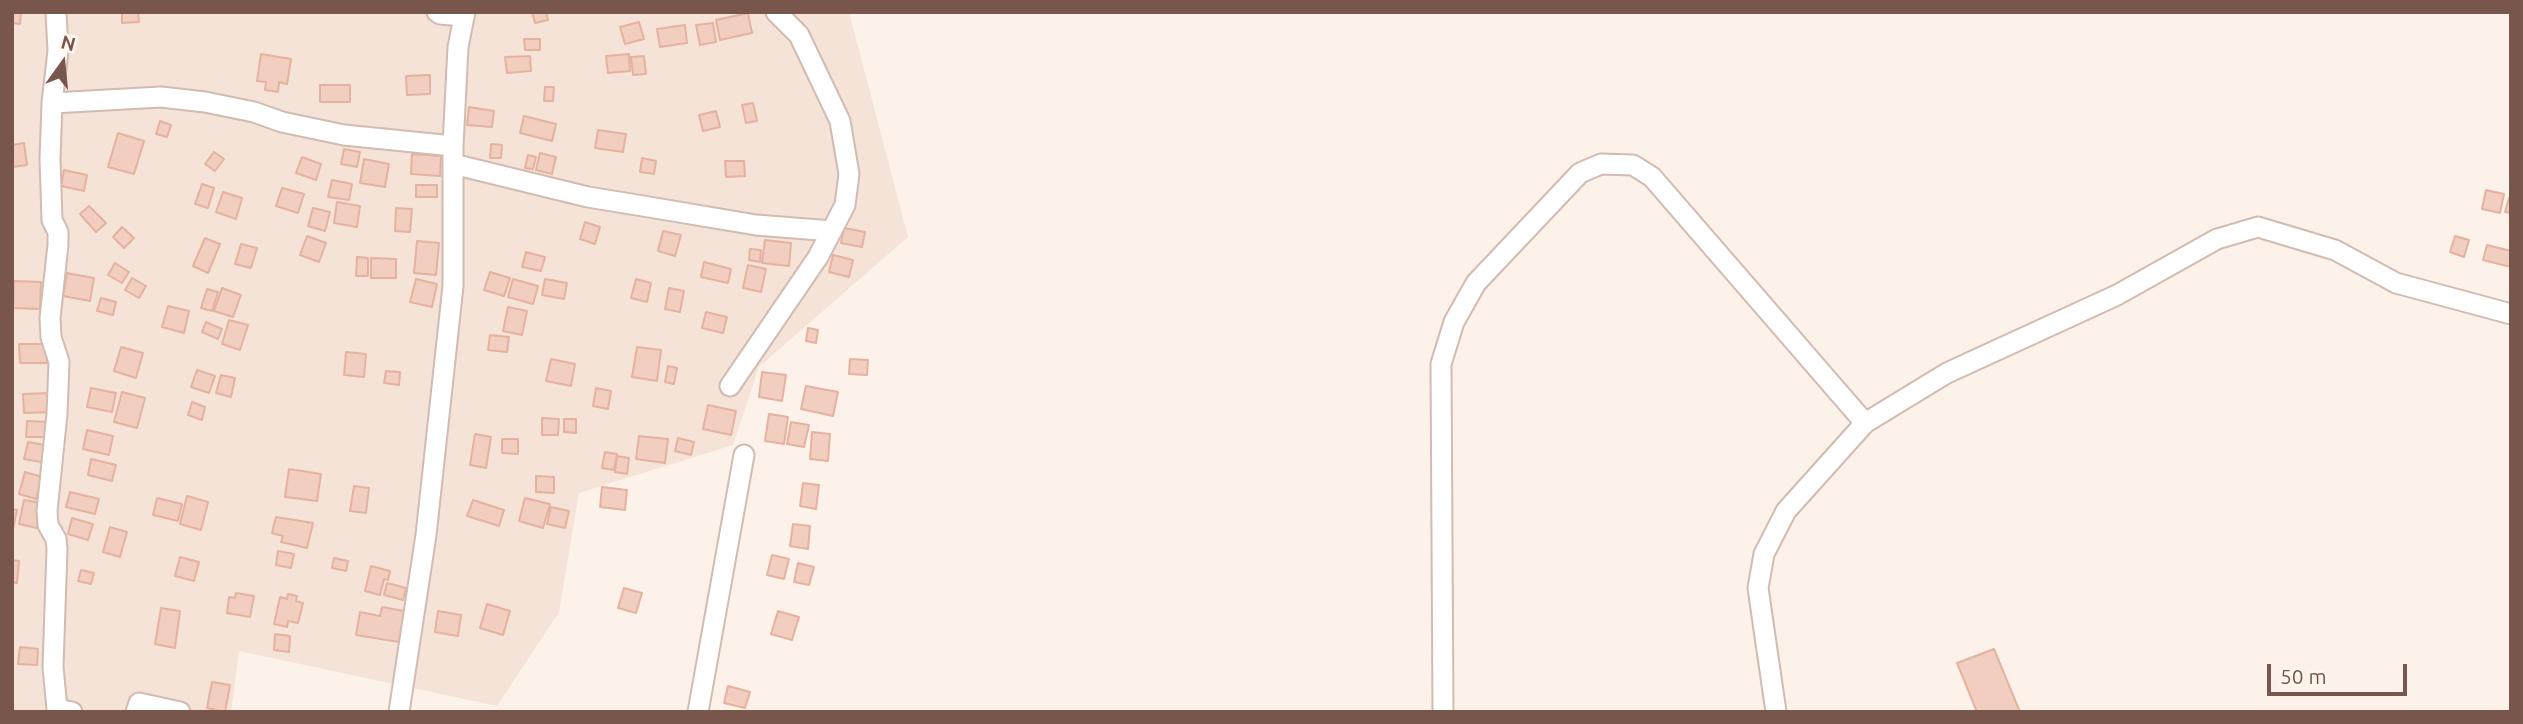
<!DOCTYPE html>
<html>
<head>
<meta charset="utf-8">
<style>
	body { margin:0 }
	#map { position:relative; width:2523px; height:724px; overflow:hidden; background:#fdf2e9; font-family:Ubuntu,sans-serif }
	canvas { display:block }
	.frame { position:absolute; inset:0; border:14px solid #78564c; pointer-events:none }
	.north { position:absolute; left:28px; top:28px; width:70px; height:70px; -webkit-text-stroke:5px #fff7f0; paint-order:stroke; rotate:15deg; font-size:19px; font-weight:700; line-height:28px; text-align:center; color:#78564c }
	.north::after { content:''; display:block; margin:auto; width:24px; height:32px; background:#78564c; clip-path:polygon(50% 0,100% 100%,50% 72%,0 100%) }
	.scale { position:absolute; left:2267px; top:664px; width:140px; height:32px; box-sizing:border-box; border:4px solid #78564c; border-top:0; padding-left:9px; font-size:21px; line-height:24px; white-space:nowrap; color:#78564c; -webkit-text-stroke:5px #fff7f0; paint-order:stroke }
</style>
</head>
<body>
<div id="map">
<canvas width="2523" height="724"></canvas>
<div class="frame"></div>
<div class="north">N</div>
<div class="scale">50 m</div>
</div>
<script>
const ctx = document.querySelector('canvas').getContext('2d');
ctx.lineJoin = 'round';
function fill(path, color) { ctx.fillStyle = color; ctx.fill(path, 'evenodd'); }
const toPath = rows => new Path2D(rows.map(r => 'M' + r).join(''));
function strokePath(path, color, width, dash) { ctx.strokeStyle = color; ctx.lineWidth = width; ctx.lineCap = dash ? 'butt' : 'round'; ctx.setLineDash(dash || []); ctx.stroke(path); }
const residential = toPath([
	[12,12,849,12,908,237,759,367,733,445,579,493,559,612,497,706,239,651,231,712,12,712]
]);
const building = toPath([
	[12,12,21,12,20,24,12,23,12,12],
	[122,12,138,12,139,22,122,23,122,12],
	[532,12,546,12,548,20,535,23,532,12],
	[748,13,752,33,720,40,716,20,748,13],
	[639,22,644,39,625,44,620,27,639,22],
	[713,23,716,42,700,45,696,25,713,23],
	[685,25,687,43,660,47,657,29,685,25],
	[524,39,540,39,540,50,525,50,524,39],
	[261,54,291,59,287,84,279,82,278,92,265,90,266,82,257,81,261,54],
	[629,54,630,71,608,73,606,56,629,54],
	[530,56,531,71,507,73,505,57,530,56],
	[644,56,646,74,633,75,631,57,644,56],
	[430,75,430,94,407,95,406,76,430,75],
	[320,85,350,85,350,102,320,102,320,85],
	[545,87,554,87,553,101,544,101,545,87],
	[753,103,757,121,746,123,742,105,753,103],
	[469,107,494,111,492,127,467,125,469,107],
	[716,111,720,127,703,131,699,115,716,111],
	[524,116,556,124,552,141,520,133,524,116],
	[160,121,171,125,167,137,156,134,160,121],
	[598,130,626,134,623,152,595,148,598,130],
	[118,133,144,141,134,174,108,167,118,133],
	[24,143,27,165,12,167,12,145,24,143],
	[491,144,502,145,501,158,490,158,491,144],
	[344,149,360,152,357,167,341,164,344,149],
	[214,152,224,159,215,171,205,164,214,152],
	[540,153,556,157,552,174,536,170,540,153],
	[412,154,441,156,440,176,411,174,412,154],
	[528,155,536,157,533,169,525,168,528,155],
	[302,157,321,164,316,180,296,173,302,157],
	[642,158,656,161,654,174,640,172,642,158],
	[364,159,389,164,385,187,360,183,364,159],
	[725,161,744,161,745,176,726,177,725,161],
	[64,170,87,175,84,191,61,186,64,170],
	[332,180,352,184,349,200,328,197,332,180],
	[202,184,214,188,208,208,195,204,202,184],
	[416,185,437,185,437,197,416,197,416,185],
	[282,188,304,194,298,213,276,206,282,188],
	[2486,190,2504,194,2500,213,2482,209,2486,190],
	[223,192,242,198,236,219,216,212,223,192],
	[2509,198,2511,198,2511,213,2505,212,2509,198],
	[337,202,360,206,357,227,334,223,337,202],
	[89,206,106,223,96,232,80,214,89,206],
	[313,208,330,212,325,231,308,226,313,208],
	[396,208,412,209,410,232,395,231,396,208],
	[585,222,600,227,595,244,580,239,585,222],
	[122,227,134,238,124,248,113,237,122,227],
	[844,228,865,232,862,247,841,243,844,228],
	[663,231,681,235,675,256,658,251,663,231],
	[307,236,326,243,319,262,300,255,307,236],
	[2455,236,2469,240,2464,257,2450,252,2455,236],
	[205,238,220,244,208,273,193,266,205,238],
	[765,240,791,243,789,266,762,263,765,240],
	[417,241,439,243,436,275,414,273,417,241],
	[241,244,257,248,251,268,235,264,241,244],
	[2487,245,2511,251,2511,267,2483,260,2487,245],
	[750,249,761,250,760,262,749,260,750,249],
	[526,252,545,257,541,271,522,267,526,252],
	[833,255,853,260,849,277,829,272,833,255],
	[357,257,368,258,368,276,356,276,357,257],
	[371,258,396,259,396,278,371,278,371,258],
	[704,262,731,269,728,283,701,277,704,262],
	[115,263,129,272,122,283,108,275,115,263],
	[748,265,766,269,761,292,743,288,748,265],
	[490,272,510,278,504,296,484,290,490,272],
	[67,273,94,278,90,301,63,296,67,273],
	[132,278,146,286,139,298,125,290,132,278],
	[416,279,437,284,432,307,410,302,416,279],
	[513,279,538,286,533,304,508,297,513,279],
	[545,279,567,283,564,299,542,295,545,279],
	[636,279,651,283,647,302,631,298,636,279],
	[14,281,41,282,40,309,13,308,14,281],
	[222,288,241,295,233,317,214,311,222,288],
	[669,288,684,291,680,312,665,309,669,288],
	[207,289,218,292,212,311,201,308,207,289],
	[101,298,116,302,113,315,97,311,101,298],
	[168,306,189,311,184,333,162,327,168,306],
	[508,307,527,311,522,335,503,331,508,307],
	[706,312,727,317,723,333,702,328,706,312],
	[229,320,248,325,240,350,222,344,229,320],
	[206,322,222,329,218,339,202,332,206,322],
	[808,328,818,330,816,343,806,341,808,328],
	[490,335,509,337,507,352,488,350,490,335],
	[19,344,47,344,47,363,20,363,19,344],
	[121,347,143,353,136,378,114,371,121,347],
	[637,347,661,350,657,381,632,377,637,347],
	[346,352,366,354,364,377,344,375,346,352],
	[551,359,575,364,571,386,546,381,551,359],
	[850,359,868,360,867,375,849,374,850,359],
	[668,366,677,368,674,384,665,382,668,366],
	[197,370,215,376,209,393,191,387,197,370],
	[386,371,400,372,399,385,384,383,386,371],
	[762,372,786,375,782,401,759,397,762,372],
	[221,375,235,378,231,397,216,393,221,375],
	[806,386,838,392,833,416,801,409,806,386],
	[91,388,116,393,112,412,87,407,91,388],
	[596,388,611,391,608,409,593,406,596,388],
	[122,392,145,398,137,428,114,422,122,392],
	[52,393,53,412,24,413,23,394,52,393],
	[192,402,205,407,202,420,188,415,192,402],
	[708,405,736,411,731,435,703,429,708,405],
	[769,414,788,417,784,444,765,441,769,414],
	[542,418,559,419,558,435,542,435,542,418],
	[564,419,576,419,576,433,564,432,564,419],
	[27,421,49,422,49,437,26,437,27,421],
	[791,422,809,425,804,447,787,444,791,422],
	[87,430,113,436,109,455,83,449,87,430],
	[812,432,830,434,828,461,810,459,812,432],
	[475,434,491,437,486,468,470,465,475,434],
	[639,436,668,439,665,463,636,459,639,436],
	[678,438,694,442,691,455,675,451,678,438],
	[502,439,518,439,518,454,502,453,502,439],
	[28,442,50,446,47,463,24,459,28,442],
	[605,452,617,454,614,470,602,468,605,452],
	[617,456,629,458,627,474,615,472,617,456],
	[91,459,116,465,112,481,88,475,91,459],
	[289,469,321,474,317,501,285,497,289,469],
	[25,472,42,477,36,499,19,494,25,472],
	[536,476,554,477,554,493,536,492,536,476],
	[803,483,819,485,816,509,800,506,803,483],
	[354,486,369,488,366,513,350,511,354,486],
	[602,487,627,490,625,510,600,507,602,487],
	[70,492,99,499,95,514,66,507,70,492],
	[187,496,208,502,201,530,180,524,187,496],
	[157,498,182,504,178,521,153,515,157,498],
	[525,498,550,504,543,528,519,521,525,498],
	[24,500,42,503,37,528,19,524,24,500],
	[473,500,504,510,499,526,467,516,473,500],
	[551,507,569,511,565,528,547,524,551,507],
	[12,509,17,510,13,529,12,529,12,509],
	[276,517,313,523,307,548,281,542,283,536,272,533,276,517],
	[72,518,93,524,88,540,68,534,72,518],
	[793,524,810,526,808,549,790,546,793,524],
	[110,527,127,532,120,557,103,552,110,527],
	[278,551,294,554,291,568,276,565,278,551],
	[772,555,789,559,784,579,767,575,772,555],
	[180,557,199,562,194,581,175,576,180,557],
	[334,558,348,561,346,571,332,568,334,558],
	[12,560,19,561,17,583,12,582,12,560],
	[798,563,814,567,809,585,794,582,798,563],
	[371,566,390,571,388,580,384,579,380,595,365,591,371,566],
	[81,570,94,573,91,584,78,581,81,570],
	[387,583,406,588,403,600,384,595,387,583],
	[624,588,642,593,636,613,618,608,624,588],
	[236,593,254,596,250,617,227,613,229,597,235,598,236,593],
	[288,594,297,596,296,601,303,603,298,623,288,621,287,627,274,624,280,597,287,599,288,594],
	[487,604,510,611,503,635,480,628,487,604],
	[382,607,404,611,399,642,356,635,360,612,380,616,382,607],
	[161,608,180,611,175,648,155,644,161,608],
	[438,611,461,615,458,636,435,632,438,611],
	[778,611,799,617,792,640,771,634,778,611],
	[275,634,290,636,289,652,274,650,275,634],
	[20,647,38,649,37,665,18,664,20,647],
	[1994,649,2020,712,1977,712,1957,663,1994,649],
	[212,682,230,685,225,712,207,708,212,682],
	[728,686,750,692,745,708,724,703,728,686]
]);
const street = toPath([
	[56,12,58,51,52,103,50,159,52,220,58,232,58,245,50,318,51,337,59,362,57,414,47,511,48,525,56,539,57,549,53,667,57,709,72,712],
	[437,12,440,14,463,16],
	[52,103,161,97,205,102,254,112,282,122,344,135,453,146],
	[453,164,588,197,643,206,756,225,832,231],
	[730,386,818,257,845,205,849,174,840,121,799,35,776,12],
	[136,712,139,703,180,712],
	[399,712,426,535,453,286,453,146,458,47,465,12],
	[698,712,744,455],
	[1443,712,1441,364,1454,322,1476,283,1580,173,1601,164,1633,165,1652,177,1865,423],
	[1776,712,1758,588,1764,554,1786,511,1865,423,1947,373,2117,295,2217,239,2258,227,2335,250,2396,283,2511,314]
]);
fill(residential, '#f5e3d7');
fill(building, '#f2cec0');
strokePath(building, '#e5b2a0', 2);
strokePath(street, '#d2bbb0', 23);
strokePath(street, '#fff', 19);
</script>
</body>
</html>
